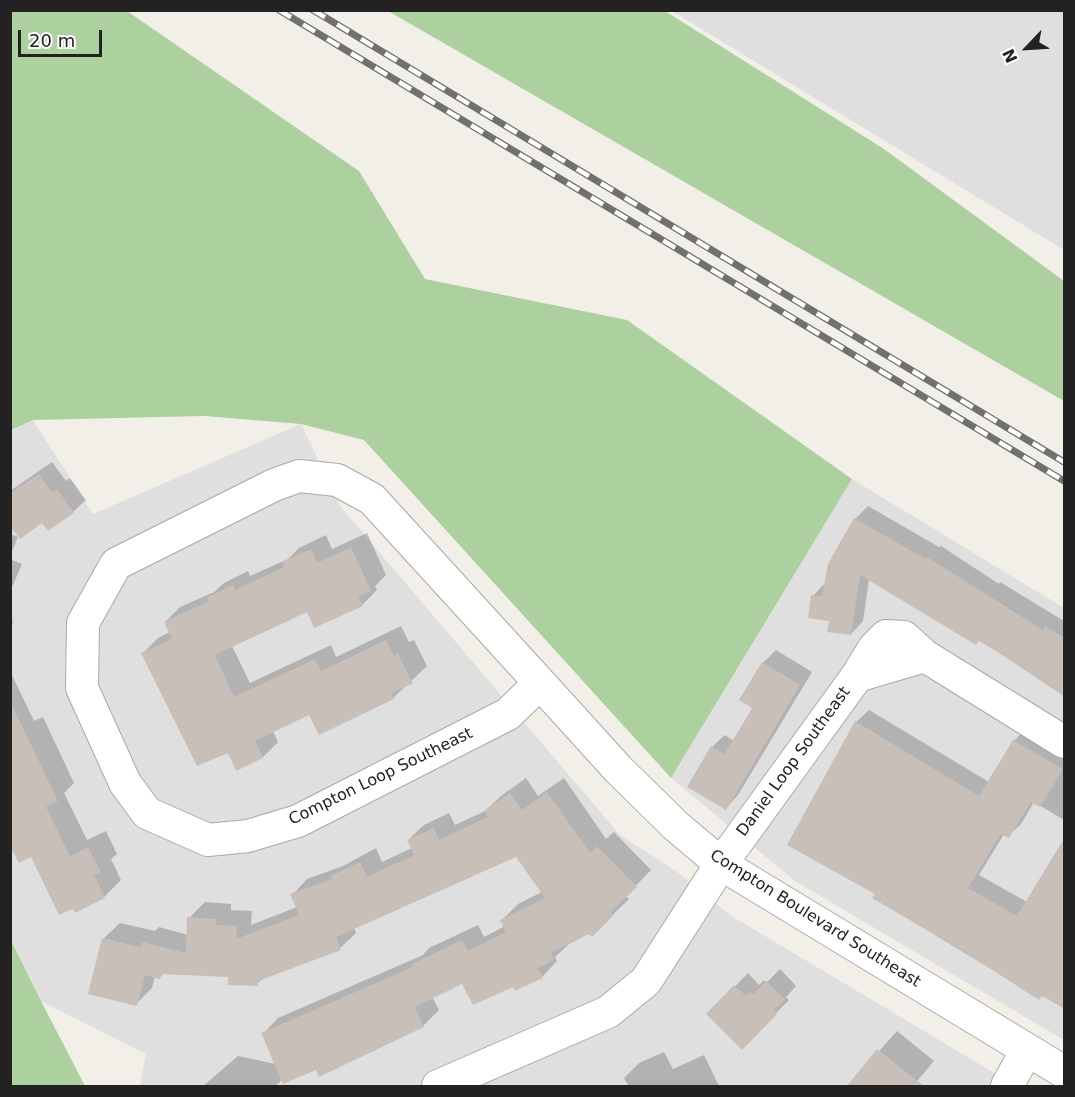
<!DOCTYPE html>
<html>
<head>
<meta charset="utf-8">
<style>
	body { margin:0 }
	#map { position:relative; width:1075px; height:1097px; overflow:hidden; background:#f2efe9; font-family:"DejaVu Sans",sans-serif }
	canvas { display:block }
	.frame { position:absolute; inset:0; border:12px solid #222; pointer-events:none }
	.north { position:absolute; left:997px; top:18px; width:60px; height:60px; -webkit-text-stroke:4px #fff; paint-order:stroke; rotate:245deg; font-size:16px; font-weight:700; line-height:24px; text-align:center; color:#222 }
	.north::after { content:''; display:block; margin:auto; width:21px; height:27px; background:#222; clip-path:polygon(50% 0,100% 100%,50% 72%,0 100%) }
	.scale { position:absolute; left:18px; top:30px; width:84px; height:27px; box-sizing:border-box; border:3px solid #222; border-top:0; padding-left:8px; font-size:18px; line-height:21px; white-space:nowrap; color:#222; -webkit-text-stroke:4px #fff; paint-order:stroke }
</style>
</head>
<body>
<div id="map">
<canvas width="1075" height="1097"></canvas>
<div class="frame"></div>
<div class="north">N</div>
<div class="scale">20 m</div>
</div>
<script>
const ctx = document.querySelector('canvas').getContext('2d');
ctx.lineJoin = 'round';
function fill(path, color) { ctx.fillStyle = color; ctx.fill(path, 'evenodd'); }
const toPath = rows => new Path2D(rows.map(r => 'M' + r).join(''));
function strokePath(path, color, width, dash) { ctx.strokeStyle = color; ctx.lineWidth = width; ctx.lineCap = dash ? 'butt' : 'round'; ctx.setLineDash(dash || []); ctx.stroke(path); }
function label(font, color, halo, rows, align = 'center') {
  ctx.font = font + ' "DejaVu Sans",sans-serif'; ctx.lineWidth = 4.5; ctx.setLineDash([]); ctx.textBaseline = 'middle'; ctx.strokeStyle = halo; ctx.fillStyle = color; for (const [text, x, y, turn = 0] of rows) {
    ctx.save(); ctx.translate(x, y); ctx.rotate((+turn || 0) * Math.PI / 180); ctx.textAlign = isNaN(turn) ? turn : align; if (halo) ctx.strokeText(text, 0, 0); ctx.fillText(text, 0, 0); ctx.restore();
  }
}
const residential = toPath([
	[672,11,1064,11,1064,250],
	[33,420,93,514,301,424,340,506,620,835,676,871,730,915,1016,1086,140,1086,146,1054,41,1001,11,938,11,430],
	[852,479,1064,608,1064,1040,795,881,671,778]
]);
const forest = toPath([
	[11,10,127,11,359,171,425,279,627,320,852,479,671,778,364,440,301,424,204,416,33,420,11,430],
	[388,11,665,11,884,149,1064,281,1064,401],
	[10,938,41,1001,85,1086,11,1086]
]);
const shadow = toPath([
	[52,462,66,481,70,478,86,500,73,512,43,521,10,523,10,491],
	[868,506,939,547,941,546,999,584,1000,582,1064,621,1064,696,1019,666,1020,664,869,579,863,621,851,634,831,620,813,596,826,582,855,519],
	[367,533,386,575,375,586,377,590,362,605,308,610,232,646,250,683,331,645,336,657,401,626,409,642,414,640,427,666,393,698,310,713,273,731,278,742,263,757,237,769,228,751,143,653,158,638,170,632,165,622,180,607,214,592,224,583,248,571,250,576,288,559,299,548,326,535,332,549],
	[10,534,18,537,10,556],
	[10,559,22,564,10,592],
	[10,619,13,620,10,634],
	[776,650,812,672,738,795,726,808,712,747,725,735,734,741,754,708,763,663],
	[10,671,34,721,43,717,74,783,64,793,87,840,106,831,117,854,111,859,121,880,104,897,10,841],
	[869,710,989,782,1014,741,1026,728,1064,751,1064,820,1034,802,1021,824,1008,836,1004,834,979,875,1027,902,1042,995,1039,998,874,898,877,894,856,722],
	[526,778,538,796,564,778,606,839,614,832,651,870,626,896,629,899,592,935,590,933,569,944,555,957,557,961,542,977,514,985,463,982,432,997,439,1010,423,1026,282,1080,275,1086,203,1086,238,1056,276,1064,263,1034,278,1018,423,955,429,948,478,925,484,937,505,926,502,920,518,904,542,892,516,855,354,927,356,933,340,948,264,977,257,984,230,976,164,973,160,977,155,976,152,988,136,1004,90,992,104,938,120,923,155,931,159,927,188,935,189,918,205,902,231,904,231,910,252,911,251,925,297,907,292,895,307,879,343,866,376,848,382,862,412,848,408,840,424,825,449,813,455,825,485,811,501,796],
	[780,969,796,986,786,997,789,1000,742,1047,708,1014,748,973,759,985,764,980,766,983],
	[897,1031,934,1061,913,1086,848,1086],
	[664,1052,673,1069,704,1055,719,1086,624,1086,628,1085,624,1078,639,1063]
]);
const building = toPath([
	[39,474,52,493,57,489,74,513,48,531,42,523,20,539,10,526,10,493],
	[854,518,926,559,927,557,1043,630,1044,626,1065,638,1065,696,979,640,976,645,860,575,851,635,827,632,829,621,808,618,811,595,822,597,828,564],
	[351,547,371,591,358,597,363,606,314,628,307,612,215,655,234,697,315,659,321,671,386,640,394,656,398,654,413,683,391,693,394,699,319,735,309,715,255,741,263,758,236,771,228,753,197,766,141,653,172,639,164,622,209,601,207,597,233,585,235,590,284,567,282,562,311,549,317,563],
	[762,662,800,685,726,810,687,787,711,746,724,754,730,745,752,708,739,700],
	[10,701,58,801,46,807,70,856,88,847,101,872,94,875,105,898,75,913,73,909,59,915,31,857,19,863,10,846],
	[855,721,979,796,1013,740,1063,769,1040,807,1031,802,1009,838,1001,834,968,888,1017,916,1065,837,1065,1009,1042,996,1039,1000,960,949,872,898,875,894,787,845],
	[547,792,590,853,597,846,637,887,611,912,614,915,592,937,589,934,551,953,554,960,538,968,543,978,515,991,513,987,473,1005,462,984,415,1007,424,1027,319,1077,316,1070,283,1084,261,1033,413,967,412,964,462,940,468,951,506,932,500,920,545,898,516,857,336,937,341,950,258,981,258,986,228,985,228,977,162,974,160,979,145,975,137,1006,88,994,102,938,140,947,142,942,186,953,187,917,216,919,216,925,237,926,236,939,299,915,290,894,332,879,331,876,360,862,367,877,414,855,407,840,434,828,439,840,488,817,484,811,510,793,522,810],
	[766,981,785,999,774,1010,777,1014,742,1050,706,1014,734,985,746,996,750,992,753,994],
	[877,1049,924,1086,847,1086]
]);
const minor = toPath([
	[299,476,337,480,372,499,540,683,508,714,298,821,248,836,208,840,147,813,125,783,82,688,83,623,116,564,274,485,299,476],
	[857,676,925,656],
	[540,683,618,769,676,826,721,864,1064,1072],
	[438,1086,608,1012,646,981,721,864,857,676,874,648,886,636,904,637,925,656,1064,742],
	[1007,1086,1027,1050]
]);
const rail = toPath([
	[279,10,1064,481],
	[313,10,1064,462]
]);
const streetNames = [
	["Daniel Loop Southeast",794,762,-54],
	["Compton Loop Southeast",381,777,-26],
	["Compton Boulevard Southeast",815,919,32]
];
fill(residential, '#e0dfdf');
fill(forest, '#add19e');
fill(shadow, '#0003');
fill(building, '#c7bfb8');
strokePath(minor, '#a9a9a9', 34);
strokePath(minor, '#fff', 32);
strokePath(rail, '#707070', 7);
strokePath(rail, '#fff', 4.5, [14]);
label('16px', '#222', '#fff', streetNames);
</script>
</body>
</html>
